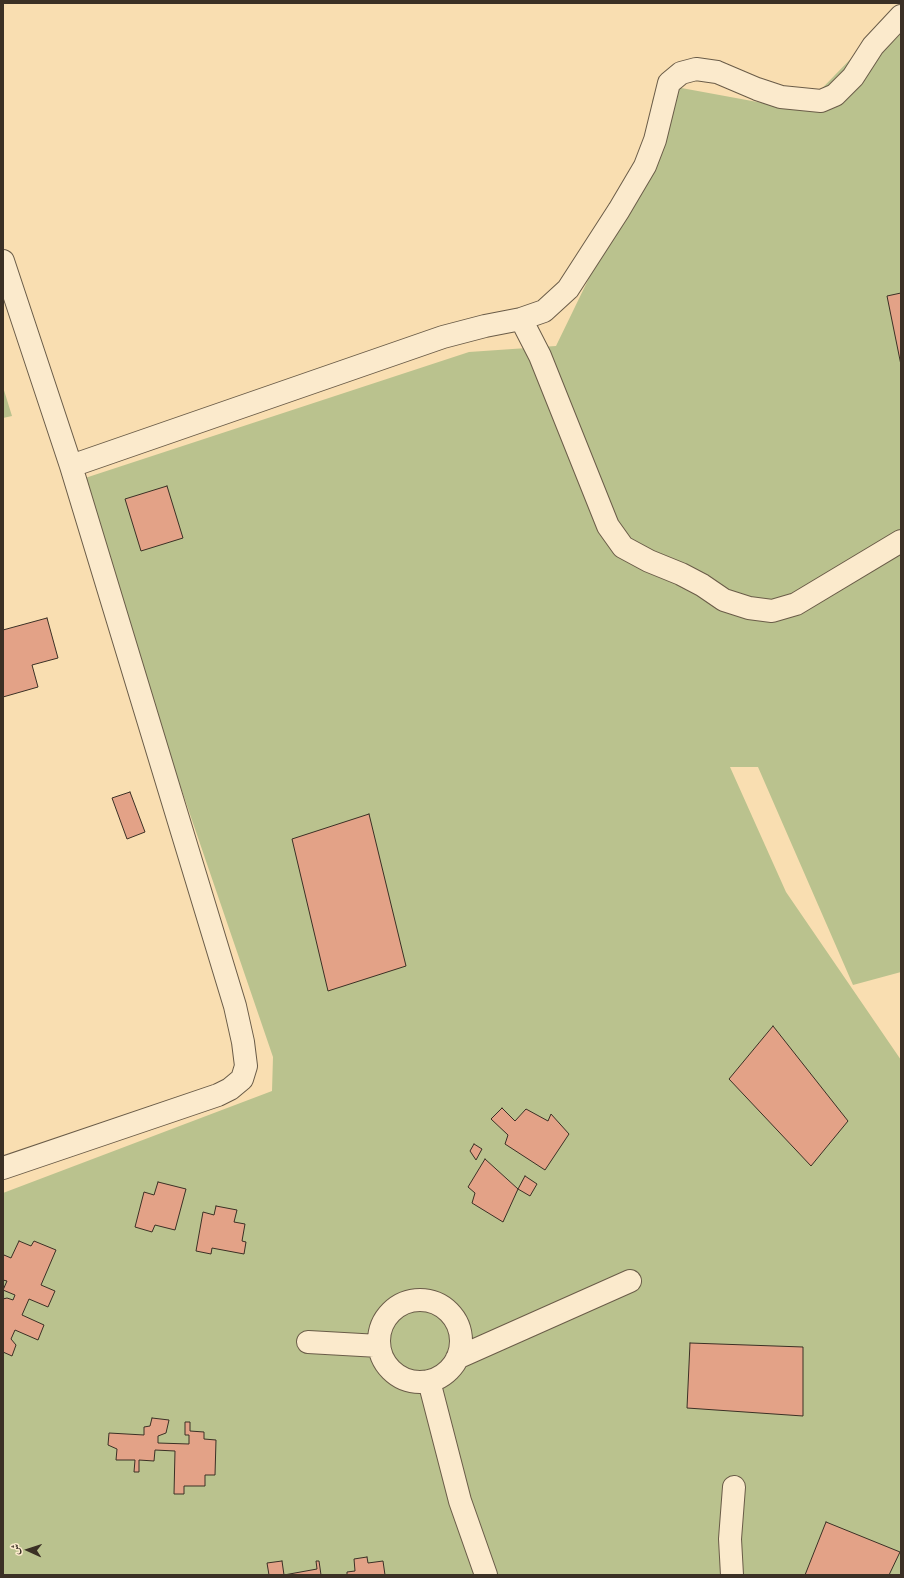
<!DOCTYPE html>
<html>
<head>
<meta charset="utf-8">
<style>
	body { margin:0 }
	#map { position:relative; width:904px; height:1578px; overflow:hidden; background:#f9deb1; font-family:"Sorts Mill Goudy",Amiri,serif }
	canvas { display:block }
	.frame { position:absolute; inset:0; border:4px solid #3b3025; pointer-events:none }
	.north { position:absolute; left:8px; top:1530px; width:40px; height:40px; -webkit-text-stroke:3px #fbeacc; paint-order:stroke; rotate:273deg; font-size:11px; font-weight:700; line-height:16px; text-align:center; color:#3b3025 }
	.north::after { content:''; display:block; margin:auto; width:14px; height:18px; background:#3b3025; clip-path:polygon(50% 0,100% 100%,50% 72%,0 100%) }
</style>
</head>
<body>
<div id="map">
<canvas width="904" height="1578"></canvas>
<div class="frame"></div>
<div class="north">ش</div>
</div>
<script>
const ctx = document.querySelector('canvas').getContext('2d');
ctx.lineJoin = 'round';
function fill(path, color) { ctx.fillStyle = color; ctx.fill(path, 'evenodd'); }
const toPath = rows => new Path2D(rows.map(r => 'M' + r).join(''));
function strokePath(path, color, width, dash) { ctx.strokeStyle = color; ctx.lineWidth = width; ctx.lineCap = dash ? 'butt' : 'round'; ctx.setLineDash(dash || []); ctx.stroke(path); }
const green = toPath([
	[901,7,901,972,853,985,758,767,730,767,786,892,901,1060,901,1575,3,1575,3,1193,272,1091,273,1057,76,481,469,352,556,346,639,175,653,98,676,87,801,110],
	[3,387,12,416,3,418]
]);
const building = toPath([
	[901,293,901,365,887,296,901,293],
	[167,486,183,538,141,551,125,499,167,486],
	[47,618,58,658,32,665,38,687,3,697,3,630,47,618],
	[130,792,145,832,127,839,112,798,130,792],
	[369,814,406,966,328,991,292,839,369,814],
	[773,1026,848,1121,811,1166,729,1079,773,1026],
	[502,1108,515,1121,526,1109,548,1121,551,1114,569,1134,545,1170,505,1144,508,1135,491,1119,502,1108],
	[474,1144,482,1149,476,1160,470,1151,474,1144],
	[485,1159,518,1189,503,1222,472,1203,475,1193,468,1187,485,1159],
	[525,1176,537,1184,530,1196,518,1189,525,1176],
	[158,1182,186,1189,175,1230,155,1225,152,1232,135,1227,144,1192,154,1195,158,1182],
	[216,1206,237,1210,234,1222,245,1224,242,1241,246,1242,244,1254,212,1248,211,1254,196,1251,203,1212,214,1215,216,1206],
	[19,1241,31,1246,34,1241,56,1250,41,1285,55,1291,48,1307,29,1299,22,1315,44,1325,38,1340,15,1330,11,1339,16,1345,12,1356,3,1352,3,1299,7,1298,13,1300,15,1295,3,1290,7,1281,3,1280,3,1258,4,1255,11,1258,19,1241],
	[690,1343,803,1347,803,1416,687,1408,690,1343],
	[152,1418,169,1420,166,1433,158,1436,158,1443,189,1444,189,1435,185,1435,185,1422,190,1422,190,1431,204,1432,204,1439,216,1440,215,1475,205,1475,205,1486,184,1486,184,1494,174,1494,175,1451,155,1450,154,1461,139,1460,139,1472,134,1472,135,1460,116,1460,117,1449,108,1445,109,1433,144,1435,144,1427,150,1426,152,1418],
	[826,1522,900,1552,889,1575,805,1575,826,1522],
	[367,1557,368,1563,383,1561,385,1575,347,1575,347,1572,355,1571,354,1559,367,1557],
	[282,1561,284,1575,317,1569,316,1561,319,1561,321,1575,269,1575,267,1563,282,1561]
]);
const minor = toPath([
	[3,261,71,466,235,1006,243,1042,246,1066,242,1079,230,1089,218,1095,3,1168],
	[521,319,540,356,608,526,623,547,649,561,681,574,702,585,724,600,749,608,772,611,796,604,901,541],
	[71,466,443,337,485,326,521,319,544,311,568,289,619,210,645,166,655,140,669,83,681,73,696,69,717,72,757,89,781,97,821,101,835,95,853,77,873,46,901,16],
	'379 1341a41 41 0 1 1 82 0a41 41 0 1 1-82 0Z',
	[308,1342,379,1346],
	[457,1358,630,1281],
	[429,1381,460,1501,486,1575],
	[732,1575,730,1539,734,1487]
]);
fill(green, '#bac28e');
fill(building, '#e3a287');
strokePath(building, '#3b3025', 1);
strokePath(minor, '#6a5c48', 24);
strokePath(minor, '#fbeacc', 22);
</script>
</body>
</html>
